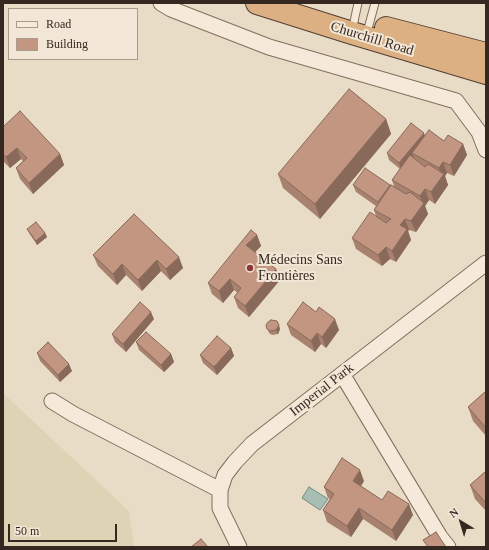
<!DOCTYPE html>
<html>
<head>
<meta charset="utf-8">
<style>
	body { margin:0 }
	#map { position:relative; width:489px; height:550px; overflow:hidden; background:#e9dcc7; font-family:Georgia,serif }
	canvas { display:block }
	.frame { position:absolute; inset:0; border:4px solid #352820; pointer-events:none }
	.legend { position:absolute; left:8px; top:8px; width:130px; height:52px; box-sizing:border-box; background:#f2e7d6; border:1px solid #a69b8d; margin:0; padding:5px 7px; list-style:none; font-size:12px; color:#352820 }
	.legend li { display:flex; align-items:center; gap:8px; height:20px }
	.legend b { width:20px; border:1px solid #a69b8d }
	.north { position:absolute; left:441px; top:502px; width:40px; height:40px; -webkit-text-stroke:3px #f2e7d6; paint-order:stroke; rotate:322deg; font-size:11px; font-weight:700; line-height:16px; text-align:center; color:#352820 }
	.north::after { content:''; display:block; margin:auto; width:14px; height:18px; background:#352820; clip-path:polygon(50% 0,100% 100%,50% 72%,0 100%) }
	.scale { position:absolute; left:8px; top:524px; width:109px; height:18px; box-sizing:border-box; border:2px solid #352820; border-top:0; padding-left:5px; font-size:12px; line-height:14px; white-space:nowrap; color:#352820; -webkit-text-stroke:3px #f2e7d6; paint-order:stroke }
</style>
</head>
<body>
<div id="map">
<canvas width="489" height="550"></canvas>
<div class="frame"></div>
<ul class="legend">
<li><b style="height:5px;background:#f5ead9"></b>Road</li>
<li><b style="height:11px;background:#c39681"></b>Building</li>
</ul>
<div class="north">N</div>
<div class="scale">50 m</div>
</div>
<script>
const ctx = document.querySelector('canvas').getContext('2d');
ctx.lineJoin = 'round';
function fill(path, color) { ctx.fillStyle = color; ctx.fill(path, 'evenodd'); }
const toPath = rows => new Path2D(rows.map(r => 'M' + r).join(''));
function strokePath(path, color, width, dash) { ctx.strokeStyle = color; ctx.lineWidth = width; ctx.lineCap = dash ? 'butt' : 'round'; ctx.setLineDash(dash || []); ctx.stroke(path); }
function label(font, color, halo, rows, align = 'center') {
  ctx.font = font + ' Georgia,serif'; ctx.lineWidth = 4; ctx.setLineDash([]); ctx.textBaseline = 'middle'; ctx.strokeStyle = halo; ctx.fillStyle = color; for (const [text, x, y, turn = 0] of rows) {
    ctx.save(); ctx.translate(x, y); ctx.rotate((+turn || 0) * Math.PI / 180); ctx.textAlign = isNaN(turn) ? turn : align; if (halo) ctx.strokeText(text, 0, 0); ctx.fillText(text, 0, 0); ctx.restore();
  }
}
const farmland = toPath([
	[3,393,129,511,134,547,3,547]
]);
const water = toPath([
	[309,487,328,499,320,510,302,498,309,487]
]);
const service = toPath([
	[352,31,358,3],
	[366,36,375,3]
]);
const minor = toPath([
	[161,3,171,9,269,47,456,101,479,132,486,150],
	[342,374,440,537,448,547],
	[52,401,73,414,220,490],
	[239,547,220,508,220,490,225,475,235,462,252,444,486,263]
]);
const trunk = toPath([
	[257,3,352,33,486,73],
	[386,28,486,54]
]);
const wall = toPath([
	[386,119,391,134,320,219,283,188,278,174],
	[3,127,60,154,64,165,33,194,20,179,16,168,23,161,21,159,10,168,3,161],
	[425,136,444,141,463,144,467,155,454,176,447,173,445,176,448,185,435,204,429,200,425,206,428,214,416,232,409,230,408,231,411,240,396,262,390,259,382,266,356,249,352,238,376,216,374,210,376,206,356,192,353,185,390,185,394,186,392,180,400,169,389,160,387,153],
	[134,214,183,268,170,280,161,271,142,291,126,275,117,285,98,266,93,255],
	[27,229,45,233,47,237,37,245,29,233],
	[257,235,261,246,255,252,276,269,280,280,249,317,238,308,234,297,238,293,234,290,223,303,212,294,208,283],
	[154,319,126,352,115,342,112,334],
	[287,324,339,330,326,348,321,344,315,352,291,335],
	[266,325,280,329,278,334,272,335,269,333],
	[136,342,171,354,174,362,164,372,139,350],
	[231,348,234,356,217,375,203,363,200,355],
	[37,353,72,371,60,382,40,361],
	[486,391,486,436,473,421,468,407],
	[486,471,486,511,475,499,470,485],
	[364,481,361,486,382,500,413,515,396,541,363,519,351,537,327,522,323,510,330,499,328,498,324,487]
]);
const shadedWall = toPath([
	[386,119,391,134,320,219,315,204],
	[424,133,427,141,412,153,414,157,402,171,399,163],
	[463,144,467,155,454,176,450,165],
	[17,148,21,159,10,168,6,157],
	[60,154,64,165,33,194,29,183],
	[443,162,447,173,445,176,448,185,435,204,431,192,442,177,439,168],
	[425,189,429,200,425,206,428,214,416,232,411,221,423,205,420,196],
	[405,219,409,230,408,231,411,240,396,262,392,251,400,225],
	[45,233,47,237,37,245,36,241],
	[257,235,261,246,251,256,246,245],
	[386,247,390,259,382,266,378,255],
	[179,257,183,268,170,280,166,269],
	[157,260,161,271,142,291,138,280],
	[122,264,126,275,117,285,113,274],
	[276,269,280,280,249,317,245,306],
	[230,279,234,290,223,303,219,291],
	[151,312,154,319,126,352,123,344],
	[335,319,339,330,326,348,322,337],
	[279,325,280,329,278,334,276,330],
	[317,333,321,344,315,352,311,341],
	[231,348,234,356,217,375,214,367],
	[171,354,174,362,164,372,161,365],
	[69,364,72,371,60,382,58,375],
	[360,470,364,481,357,492,353,481],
	[409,504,413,515,396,541,392,530],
	[359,508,363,519,351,537,347,526]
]);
const building = toPath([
	[349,89,386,119,315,204,278,174,349,89],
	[20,111,60,154,29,183,16,168,27,158,17,148,6,157,3,154,3,127,20,111],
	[411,123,424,133,399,163,387,153,411,123],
	[429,130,444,141,448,135,463,144,450,165,443,162,439,168,412,153,429,130],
	[410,155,425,167,428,164,444,174,431,192,425,189,420,196,392,180,410,155],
	[365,168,390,185,378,202,353,185,365,168],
	[391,185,406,194,410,192,424,203,411,221,405,219,400,225,407,229,392,251,386,247,378,255,352,238,370,212,386,223,391,219,374,210,391,185],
	[134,214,179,257,166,269,157,260,138,280,122,264,113,274,93,255,134,214],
	[36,222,45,233,36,241,27,229,36,222],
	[251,230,257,235,246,245,276,269,245,306,234,297,241,288,230,279,219,291,208,283,251,230],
	[140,302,151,312,123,344,112,334,140,302],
	[303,302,316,312,319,307,335,319,322,337,317,333,311,341,287,324,303,302],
	[271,320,277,321,279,325,276,330,270,331,267,329,266,325,268,322,271,320],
	[146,332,171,354,161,365,136,342,146,332],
	[217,336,231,348,214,367,200,355,217,336],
	[48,342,69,364,58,375,37,353,48,342],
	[486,391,486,428,468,407,486,391],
	[342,458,360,470,353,481,382,500,388,491,409,504,392,530,359,508,347,526,323,510,334,494,324,487,342,458],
	[486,471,486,501,485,502,470,485,486,471],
	[436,532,446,547,428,547,423,540,436,532],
	[201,539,208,547,191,547,201,539]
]);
const markers = [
	[250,268,4,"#8b353d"]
];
const streetNames = [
	["Churchill Road",372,39,17],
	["Imperial Park",322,390,-38]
];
const poiNames = [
	["Médecins Sans",258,260],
	["Frontières",258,276]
];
fill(farmland, '#ded4b5');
fill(water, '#a8beb5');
strokePath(water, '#6f8b82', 1);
strokePath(service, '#836e5e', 9);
strokePath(minor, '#836e5e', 17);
strokePath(trunk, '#513e32', 24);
strokePath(service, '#f5ead9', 7);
strokePath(minor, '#f5ead9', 15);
strokePath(trunk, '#dcb082', 22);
fill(wall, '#a8816f');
fill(shadedWall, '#88695a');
fill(building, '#c39681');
strokePath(building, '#88695a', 1);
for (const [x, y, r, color] of markers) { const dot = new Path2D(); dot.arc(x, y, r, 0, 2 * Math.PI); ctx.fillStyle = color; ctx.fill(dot); strokePath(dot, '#f2e7d6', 1.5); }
label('14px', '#352820', '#f2e7d6', streetNames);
label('14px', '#352820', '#f2e7d6', poiNames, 'left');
</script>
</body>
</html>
